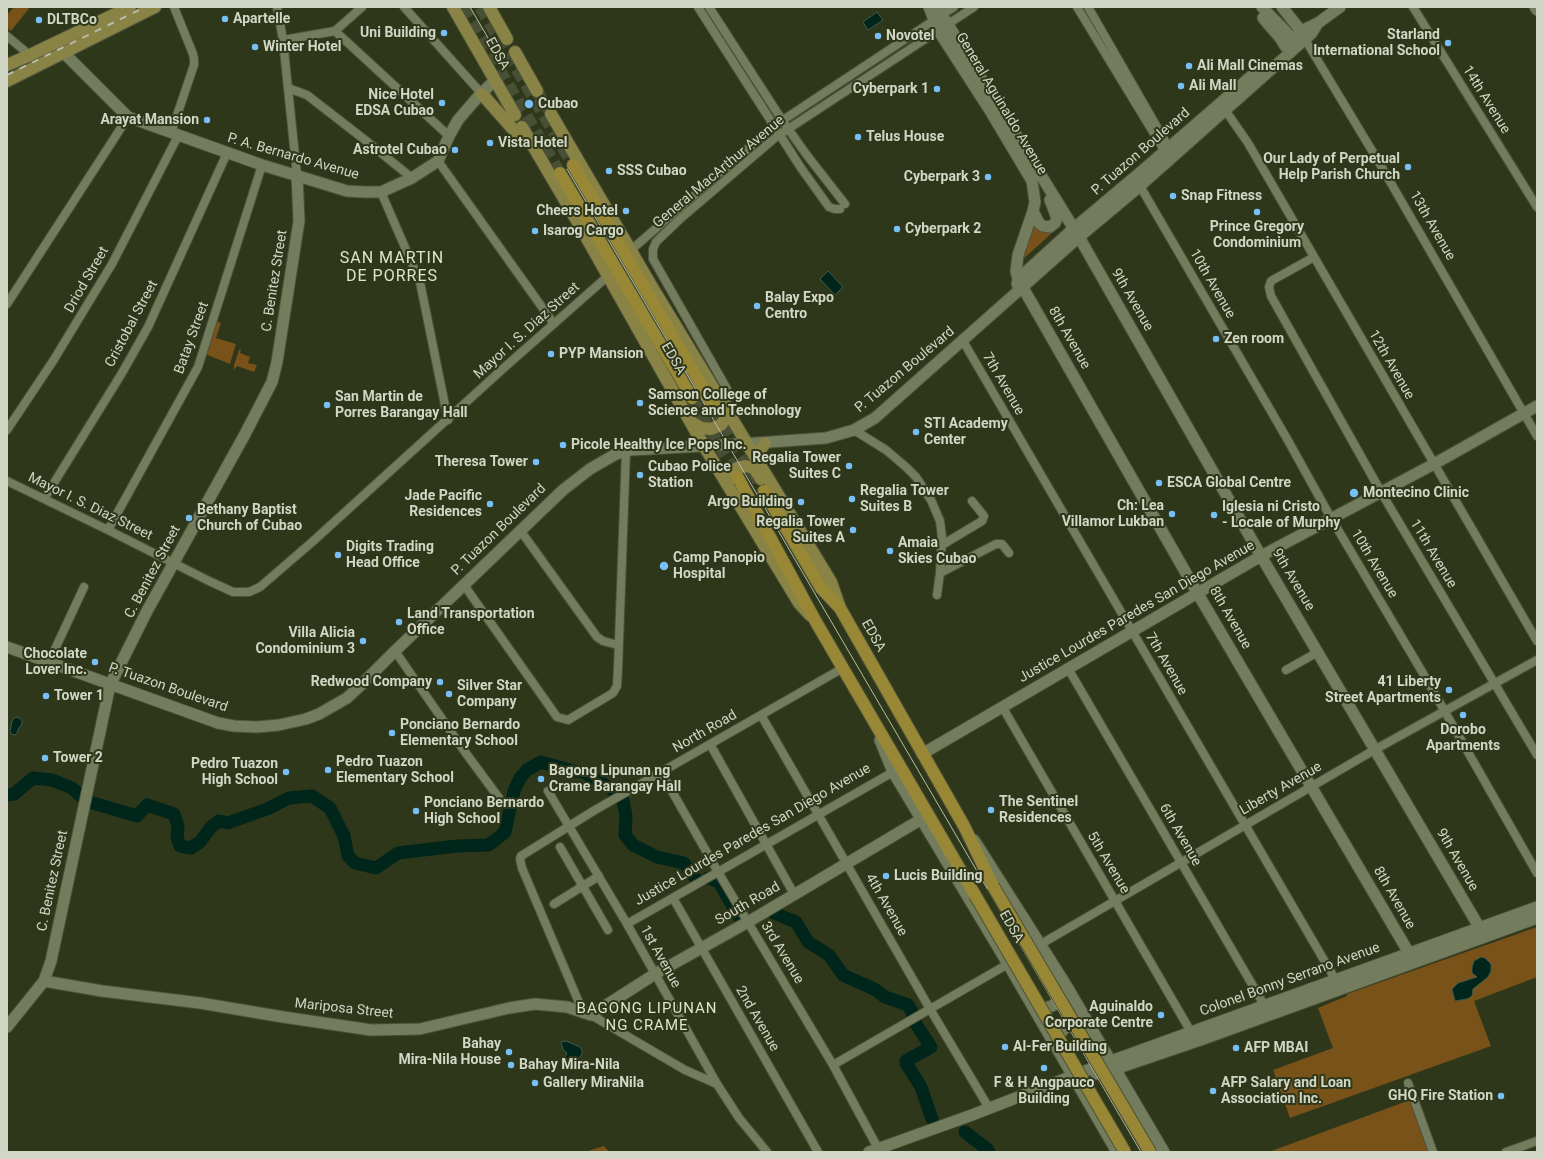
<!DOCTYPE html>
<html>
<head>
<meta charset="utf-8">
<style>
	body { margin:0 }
	#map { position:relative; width:1544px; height:1159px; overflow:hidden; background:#2f371b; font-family:Roboto,sans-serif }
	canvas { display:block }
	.frame { position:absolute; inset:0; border:8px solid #d1d6c5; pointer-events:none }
</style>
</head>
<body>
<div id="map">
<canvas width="1544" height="1159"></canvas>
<div class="frame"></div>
</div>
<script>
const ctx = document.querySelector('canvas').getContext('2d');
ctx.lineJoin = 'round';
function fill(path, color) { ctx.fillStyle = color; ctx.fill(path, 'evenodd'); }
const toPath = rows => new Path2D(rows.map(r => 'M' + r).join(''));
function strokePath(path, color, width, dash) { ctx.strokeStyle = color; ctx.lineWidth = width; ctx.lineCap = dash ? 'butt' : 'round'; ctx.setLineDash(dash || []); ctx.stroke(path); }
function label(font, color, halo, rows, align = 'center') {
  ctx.font = font + ' Roboto,sans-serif'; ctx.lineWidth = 4; ctx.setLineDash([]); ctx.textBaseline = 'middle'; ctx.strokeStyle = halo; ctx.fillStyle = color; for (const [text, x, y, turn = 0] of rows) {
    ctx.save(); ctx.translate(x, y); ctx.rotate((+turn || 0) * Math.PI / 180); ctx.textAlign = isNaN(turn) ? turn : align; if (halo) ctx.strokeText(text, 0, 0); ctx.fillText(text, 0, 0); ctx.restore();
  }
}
const green = toPath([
	[14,7,30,7,11,31,7,28,7,15],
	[1033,218,1046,229,1064,222,1020,262],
	[216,321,221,323,216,338,236,344,230,364,205,354],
	[241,349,240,353,250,357,248,363,257,365,254,372,237,366,234,370,234,365,239,350],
	[1537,927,1537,977,1474,1001,1491,1046,1290,1118,1273,1070,1333,1048,1318,1008,1347,996,1347,994],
	[1410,1100,1430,1152,1269,1152],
	[604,1146,609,1152,585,1152]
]);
const water = toPath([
	[877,12,883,20,868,30,863,22,877,12],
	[828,271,843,287,835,295,820,279,828,271],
	[17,717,22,720,22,724,19,728,17,733,15,735,11,734,10,731,12,721,14,718,17,717],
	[1481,957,1485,958,1491,964,1491,971,1488,977,1473,989,1472,996,1467,999,1455,1001,1452,989,1458,983,1477,977,1472,973,1472,967,1474,961,1481,957],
	[566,1041,580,1047,582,1050,582,1054,577,1060,566,1059,565,1057,567,1053,563,1050,561,1042,566,1041]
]);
const river = toPath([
	[7,795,14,794,33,778,52,780,72,788,86,801,137,816,147,805,174,814,178,826,177,837,180,846,191,848,200,842,211,827,219,821,228,823,267,809,289,798,312,796,330,808,344,836,348,856,355,863,376,868,398,853,457,846,488,845,494,841,505,832,514,791,520,778,527,770,541,762,573,771,584,772,611,789,623,800,626,816,625,835,633,845,657,857,684,863,695,878],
	[708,878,719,882,739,917],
	[774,913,796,922,808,942,829,955,843,975,876,990,885,997,908,1005,911,1010,916,1024,931,1047,906,1061,906,1063,921,1087,932,1119],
	[965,1132,987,1149,989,1152]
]);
const primaryTunnel = toPath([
	[537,91,551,114]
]);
const highwayTunnel = toPath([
	[463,7,560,173],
	[480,7,573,165],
	[692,398,737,476],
	[715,409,764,491]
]);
const street = toPath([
	[277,7,283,40,297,175],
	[404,7,482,94],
	[698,7,801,168,829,207,835,209,840,209],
	[709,7,782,120,806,154,845,204],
	[1077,7,1167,155],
	[1088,7,1169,148,1172,151],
	[1413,7,1537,207],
	[335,31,449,136],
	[7,36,26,52],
	[1303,36,1377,159,1537,436],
	[283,40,335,31,362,7],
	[288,88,307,95,365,140,412,178],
	[1223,107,1248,143,1537,641],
	[171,133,194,65,194,59,193,54,174,7],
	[438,161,554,324],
	[1140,186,1286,437,1331,518,1424,675,1537,873],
	[381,192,420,282,448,420],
	[631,250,774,126,954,7],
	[1314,257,1271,281,1269,287,1271,296,1381,492,1537,755],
	[7,304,128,117],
	[963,341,1335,979],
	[725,407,728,396,727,389,653,259,653,249,656,242,680,219,776,137,974,7],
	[7,430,53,361,112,264,178,136],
	[854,430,886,450,906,467,916,477,931,500,940,521,942,537,940,573,937,595],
	[7,481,108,530,209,581,233,592,249,592,260,587,311,543,506,366,608,276],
	[44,499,122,373,148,327,227,153],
	[108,530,198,367,262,165],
	[520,530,597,637,603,641,618,645],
	[942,545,982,521,984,516,972,501],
	[940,573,996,544,1002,544,1009,553],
	[464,585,557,717,568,720,613,693,617,686,618,668,626,451],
	[395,651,465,752,499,798],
	[49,662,84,587],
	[1069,670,1267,1010],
	[1286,670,1318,652],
	[1003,708,1191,1032],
	[761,715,930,1009,989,1108],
	[710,744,794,894],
	[661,772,718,872,833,1065,880,1152],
	[548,791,627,924,717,1084,739,1118,767,1152],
	[560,847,608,930],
	[673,898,818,1152],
	[554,904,599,876],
	[627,924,893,772],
	[1041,944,1376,749,1537,660],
	[583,1012,522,868,520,859,521,856,595,810,843,668],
	[591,1015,685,1070,717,1084],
	[833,1065,1008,964],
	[1408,1083,1433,1152],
	[1506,1152,1537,1141]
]);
const secondary = toPath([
	[929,7,938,30,989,109,1032,181,1035,202,1033,211,1018,255,1016,271,1018,279,1198,594,1409,953,1413,963],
	[938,7,942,15,1079,237,1261,556,1485,937],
	[1262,7,1298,44],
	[1282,7,1301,31],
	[1535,7,1537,10],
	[1263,18,1281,39,1285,46],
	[1287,45,1301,31,1318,23,1340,7],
	[64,53,128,117,262,165,347,191,365,192,381,192,412,178,438,161,449,136,458,120,477,98,494,81],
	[1033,211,1039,223,1043,226,1050,227,1055,223,1057,218,1050,200],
	[1017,284,1018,279,1073,229,1142,171,1262,67],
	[7,647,218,723,234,726,257,727,279,725,306,719,319,714,347,698,362,684,395,651,563,490,590,469,616,454,631,450,756,443,826,438,854,430,875,418,1079,237,1140,186,1311,34,1318,23],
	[880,740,893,772,1008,964,1117,1152],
	[922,754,1261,556,1434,464,1537,406],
	[974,840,1066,985,1164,1152],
	[44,981,102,991,200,1003,283,1017,371,1030,420,1029,509,1008,535,1004,567,1007,591,1015,655,974,748,922,920,820],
	[1034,1006,1043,1008,1052,1006,1060,1000,1065,993],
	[7,1027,44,981,51,961,110,685,147,611,244,436,272,382,277,362,299,221,297,175],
	[1056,1045,1059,1035,1066,1027,1075,1024,1083,1024],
	[1096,1074,1115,1069,1203,1039,1537,918],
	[869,1152,972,1115,1111,1061,1537,907]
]);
const primary = toPath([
	[453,7,515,115],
	[489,7,507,39],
	[515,52,537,91],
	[7,65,28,56,130,7],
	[7,81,155,7],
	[482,94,512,128,526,141],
	[551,114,652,287,831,582,840,608],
	[522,127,576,219,704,446,799,603,810,615],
	[691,422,701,428,711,429,721,425,729,413],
	[757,461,760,450,765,443],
	[728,484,729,475,731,473,737,468,745,466,754,468,761,479]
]);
const highway = toPath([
	[573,165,715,409],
	[560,173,692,398],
	[737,476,816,622,975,895],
	[764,491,821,588,840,608,964,826,993,886]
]);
const tram = toPath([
	[470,7,491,43],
	[567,169,1141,1152]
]);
const rail = toPath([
	[7,75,145,7]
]);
const highwayBridge = toPath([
	[993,886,1150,1152],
	[975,895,1125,1152]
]);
const markers = [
	[225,19,4,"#76c0f7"],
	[39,20,4,"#76c0f7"],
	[444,33,4,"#76c0f7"],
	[878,36,4,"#76c0f7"],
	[1448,43,4,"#76c0f7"],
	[255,47,4,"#76c0f7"],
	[1189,66,4,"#76c0f7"],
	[1181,86,4,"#76c0f7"],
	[937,89,4,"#76c0f7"],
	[442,103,4,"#76c0f7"],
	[529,104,5,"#76c0f7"],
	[207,120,4,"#76c0f7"],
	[858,137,4,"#76c0f7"],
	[490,143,4,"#76c0f7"],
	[455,150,4,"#76c0f7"],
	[1408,167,4,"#76c0f7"],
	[609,171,4,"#76c0f7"],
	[988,177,4,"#76c0f7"],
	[1173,196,4,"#76c0f7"],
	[626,211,4,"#76c0f7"],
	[1257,212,4,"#76c0f7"],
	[897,229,4,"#76c0f7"],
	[535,231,4,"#76c0f7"],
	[757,306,4,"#76c0f7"],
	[1216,339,4,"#76c0f7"],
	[551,354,4,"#76c0f7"],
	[640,403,4,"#76c0f7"],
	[327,405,4,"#76c0f7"],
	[916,432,4,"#76c0f7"],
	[563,445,4,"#76c0f7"],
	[536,462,4,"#76c0f7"],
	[849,466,4,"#76c0f7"],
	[640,475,4,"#76c0f7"],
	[1159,483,4,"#76c0f7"],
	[1354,493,5,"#76c0f7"],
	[852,499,4,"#76c0f7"],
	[801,502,4,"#76c0f7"],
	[490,504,4,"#76c0f7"],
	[1172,514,4,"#76c0f7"],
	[1214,515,4,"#76c0f7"],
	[189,518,4,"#76c0f7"],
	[853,530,4,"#76c0f7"],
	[890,551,4,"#76c0f7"],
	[338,555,4,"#76c0f7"],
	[664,566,5,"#76c0f7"],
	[399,622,4,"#76c0f7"],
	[363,641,4,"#76c0f7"],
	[95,662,4,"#76c0f7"],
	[440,682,4,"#76c0f7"],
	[1449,690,4,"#76c0f7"],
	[449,694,4,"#76c0f7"],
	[46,696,4,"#76c0f7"],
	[1463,715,4,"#76c0f7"],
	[392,733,4,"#76c0f7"],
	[45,758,4,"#76c0f7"],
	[328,770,4,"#76c0f7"],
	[286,772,4,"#76c0f7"],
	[541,779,4,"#76c0f7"],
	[991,810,4,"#76c0f7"],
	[416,811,4,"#76c0f7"],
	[886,876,4,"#76c0f7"],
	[1161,1015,4,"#76c0f7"],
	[1005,1047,4,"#76c0f7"],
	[1236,1048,4,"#76c0f7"],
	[509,1052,4,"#76c0f7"],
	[511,1065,4,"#76c0f7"],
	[1044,1068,4,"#76c0f7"],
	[535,1083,4,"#76c0f7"],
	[1213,1091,4,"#76c0f7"],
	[1501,1096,4,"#76c0f7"]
];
const poiNames = [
	["Apartelle",233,19],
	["DLTBCo",47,20],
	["Uni Building",436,33,"right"],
	["Starland",1440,35,"right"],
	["International School",1440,51,"right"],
	["Novotel",886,36],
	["Winter Hotel",263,47],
	["Ali Mall Cinemas",1197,66],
	["Ali Mall",1189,86],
	["Cyberpark 1",929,89,"right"],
	["Nice Hotel",434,95,"right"],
	["EDSA Cubao",434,111,"right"],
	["Cubao",538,104],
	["Arayat Mansion",199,120,"right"],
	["Telus House",866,137],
	["Vista Hotel",498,143],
	["Astrotel Cubao",447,150,"right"],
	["Our Lady of Perpetual",1400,159,"right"],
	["Help Parish Church",1400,175,"right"],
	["SSS Cubao",617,171],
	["Cyberpark 3",980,177,"right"],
	["Snap Fitness",1181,196],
	["Cheers Hotel",618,211,"right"],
	["Prince Gregory",1257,227,"center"],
	["Condominium",1257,243,"center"],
	["Cyberpark 2",905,229],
	["Isarog Cargo",543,231],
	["Balay Expo",765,298],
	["Centro",765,314],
	["Zen room",1224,339],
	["PYP Mansion",559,354],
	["Samson College of",648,395],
	["Science and Technology",648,411],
	["San Martin de",335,397],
	["Porres Barangay Hall",335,413],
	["STI Academy",924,424],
	["Center",924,440],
	["Picole Healthy Ice Pops Inc.",571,445],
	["Regalia Tower",841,458,"right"],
	["Suites C",841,474,"right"],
	["Theresa Tower",528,462,"right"],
	["Cubao Police",648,467],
	["Station",648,483],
	["ESCA Global Centre",1167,483],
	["Regalia Tower",860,491],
	["Suites B",860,507],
	["Montecino Clinic",1363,493],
	["Jade Pacific",482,496,"right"],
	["Residences",482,512,"right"],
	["Argo Building",793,502,"right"],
	["Ch: Lea",1164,506,"right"],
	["Villamor Lukban",1164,522,"right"],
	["Iglesia ni Cristo",1222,507],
	["- Locale of Murphy",1222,523],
	["Bethany Baptist",197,510],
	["Church of Cubao",197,526],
	["Regalia Tower",845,522,"right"],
	["Suites A",845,538,"right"],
	["Amaia",898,543],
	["Skies Cubao",898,559],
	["Digits Trading",346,547],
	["Head Office",346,563],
	["Camp Panopio",673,558],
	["Hospital",673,574],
	["Land Transportation",407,614],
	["Office",407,630],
	["Villa Alicia",355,633,"right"],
	["Condominium 3",355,649,"right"],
	["Chocolate",87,654,"right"],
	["Lover Inc.",87,670,"right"],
	["Redwood Company",432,682,"right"],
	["41 Liberty",1441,682,"right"],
	["Street Apartments",1441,698,"right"],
	["Silver Star",457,686],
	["Company",457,702],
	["Tower 1",54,696],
	["Ponciano Bernardo",400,725],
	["Elementary School",400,741],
	["Dorobo",1463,730,"center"],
	["Apartments",1463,746,"center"],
	["Tower 2",53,758],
	["Pedro Tuazon",336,762],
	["Elementary School",336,778],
	["Pedro Tuazon",278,764,"right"],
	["High School",278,780,"right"],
	["Bagong Lipunan ng",549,771],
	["Crame Barangay Hall",549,787],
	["The Sentinel",999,802],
	["Residences",999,818],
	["Ponciano Bernardo",424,803],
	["High School",424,819],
	["Lucis Building",894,876],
	["Aguinaldo",1153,1007,"right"],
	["Corporate Centre",1153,1023,"right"],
	["Bahay",501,1044,"right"],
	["Mira-Nila House",501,1060,"right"],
	["Al-Fer Building",1013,1047],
	["AFP MBAI",1244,1048],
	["Bahay Mira-Nila",519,1065],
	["Gallery MiraNila",543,1083],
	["F & H Angpauco",1044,1083,"center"],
	["Building",1044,1099,"center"],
	["AFP Salary and Loan",1221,1083],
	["Association Inc.",1221,1099],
	["GHQ Fire Station",1493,1096,"right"]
];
const streetNames = [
	["EDSA",497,54,61],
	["14th Avenue",1486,100,58],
	["General Aguinaldo Avenue",1001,104,59],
	["P. Tuazon Boulevard",1141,152,-41],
	["P. A. Bernardo Avenue",293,157,16],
	["General MacArthur Avenue",719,172,-40],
	["13th Avenue",1432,226,60],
	["Driod Street",87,280,-60],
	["C. Benitez Street",275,281,-81],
	["10th Avenue",1212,284,60],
	["9th Avenue",1132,300,60],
	["Cristobal Street",132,324,-62],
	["Mayor I. S. Diaz Street",527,331,-42],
	["Batay Street",192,338,-70],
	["8th Avenue",1069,338,60],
	["EDSA",673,359,60],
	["12th Avenue",1391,365,60],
	["P. Tuazon Boulevard",905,370,-40],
	["7th Avenue",1003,384,60],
	["Mayor I. S. Diaz Street",90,507,26],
	["P. Tuazon Boulevard",499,530,-44],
	["11th Avenue",1433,554,59],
	["10th Avenue",1374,564,59],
	["C. Benitez Street",153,572,-62],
	["9th Avenue",1293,580,59],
	["Justice Lourdes Paredes San Diego Avenue",1137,612,-30],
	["8th Avenue",1230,618,60],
	["EDSA",873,636,61],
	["7th Avenue",1166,664,60],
	["P. Tuazon Boulevard",168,688,19],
	["North Road",705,732,-30],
	["Liberty Avenue",1281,789,-30],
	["Justice Lourdes Paredes San Diego Avenue",753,835,-30],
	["6th Avenue",1180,835,60],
	["9th Avenue",1457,860,60],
	["5th Avenue",1108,863,59],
	["C. Benitez Street",53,881,-78],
	["8th Avenue",1394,898,60],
	["South Road",748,904,-30],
	["4th Avenue",886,905,60],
	["EDSA",1011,927,60],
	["3rd Avenue",782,953,59],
	["1st Avenue",660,957,61],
	["Colonel Bonny Serrano Avenue",1290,980,-20],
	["Mariposa Street",344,1009,6],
	["2nd Avenue",757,1019,60]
];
const neighbourhoodNames = [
	["BAGONG LIPUNAN",647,1009],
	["NG CRAME",647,1026]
];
const quarterNames = [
	["SAN MARTIN",392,259],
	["DE PORRES",392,277]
];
fill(green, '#785218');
fill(water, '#00251a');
strokePath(water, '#3f5a4d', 1);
strokePath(river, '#00251a', 13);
strokePath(primaryTunnel, '#474f34', 12, [12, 6]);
strokePath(highwayTunnel, '#474f34', 12, [12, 6]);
strokePath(street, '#4c5239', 10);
strokePath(secondary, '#4c5239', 13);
strokePath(primary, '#4c5239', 14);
strokePath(highway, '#4c5239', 14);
strokePath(street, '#737d5e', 8);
strokePath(secondary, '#737d5e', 11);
strokePath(primary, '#898345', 12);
strokePath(highway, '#988735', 12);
strokePath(tram, '#b7bdaa', 1);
strokePath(rail, '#b7bdaa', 2, [7, 7]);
strokePath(highwayBridge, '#4c5239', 14, []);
strokePath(highwayBridge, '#988735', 12);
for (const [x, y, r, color] of markers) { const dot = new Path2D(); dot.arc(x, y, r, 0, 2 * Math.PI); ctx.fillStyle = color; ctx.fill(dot); strokePath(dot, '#2f371b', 1.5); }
label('bold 14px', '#d1d6c5', '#2f371b', poiNames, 'left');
label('14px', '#d1d6c5', '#2f371b', streetNames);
ctx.letterSpacing = '1px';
label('15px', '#dce7c5', '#2f371b', neighbourhoodNames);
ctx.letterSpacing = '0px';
ctx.letterSpacing = '1px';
label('16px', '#dce7c5', '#2f371b', quarterNames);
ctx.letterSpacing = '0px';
</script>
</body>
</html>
